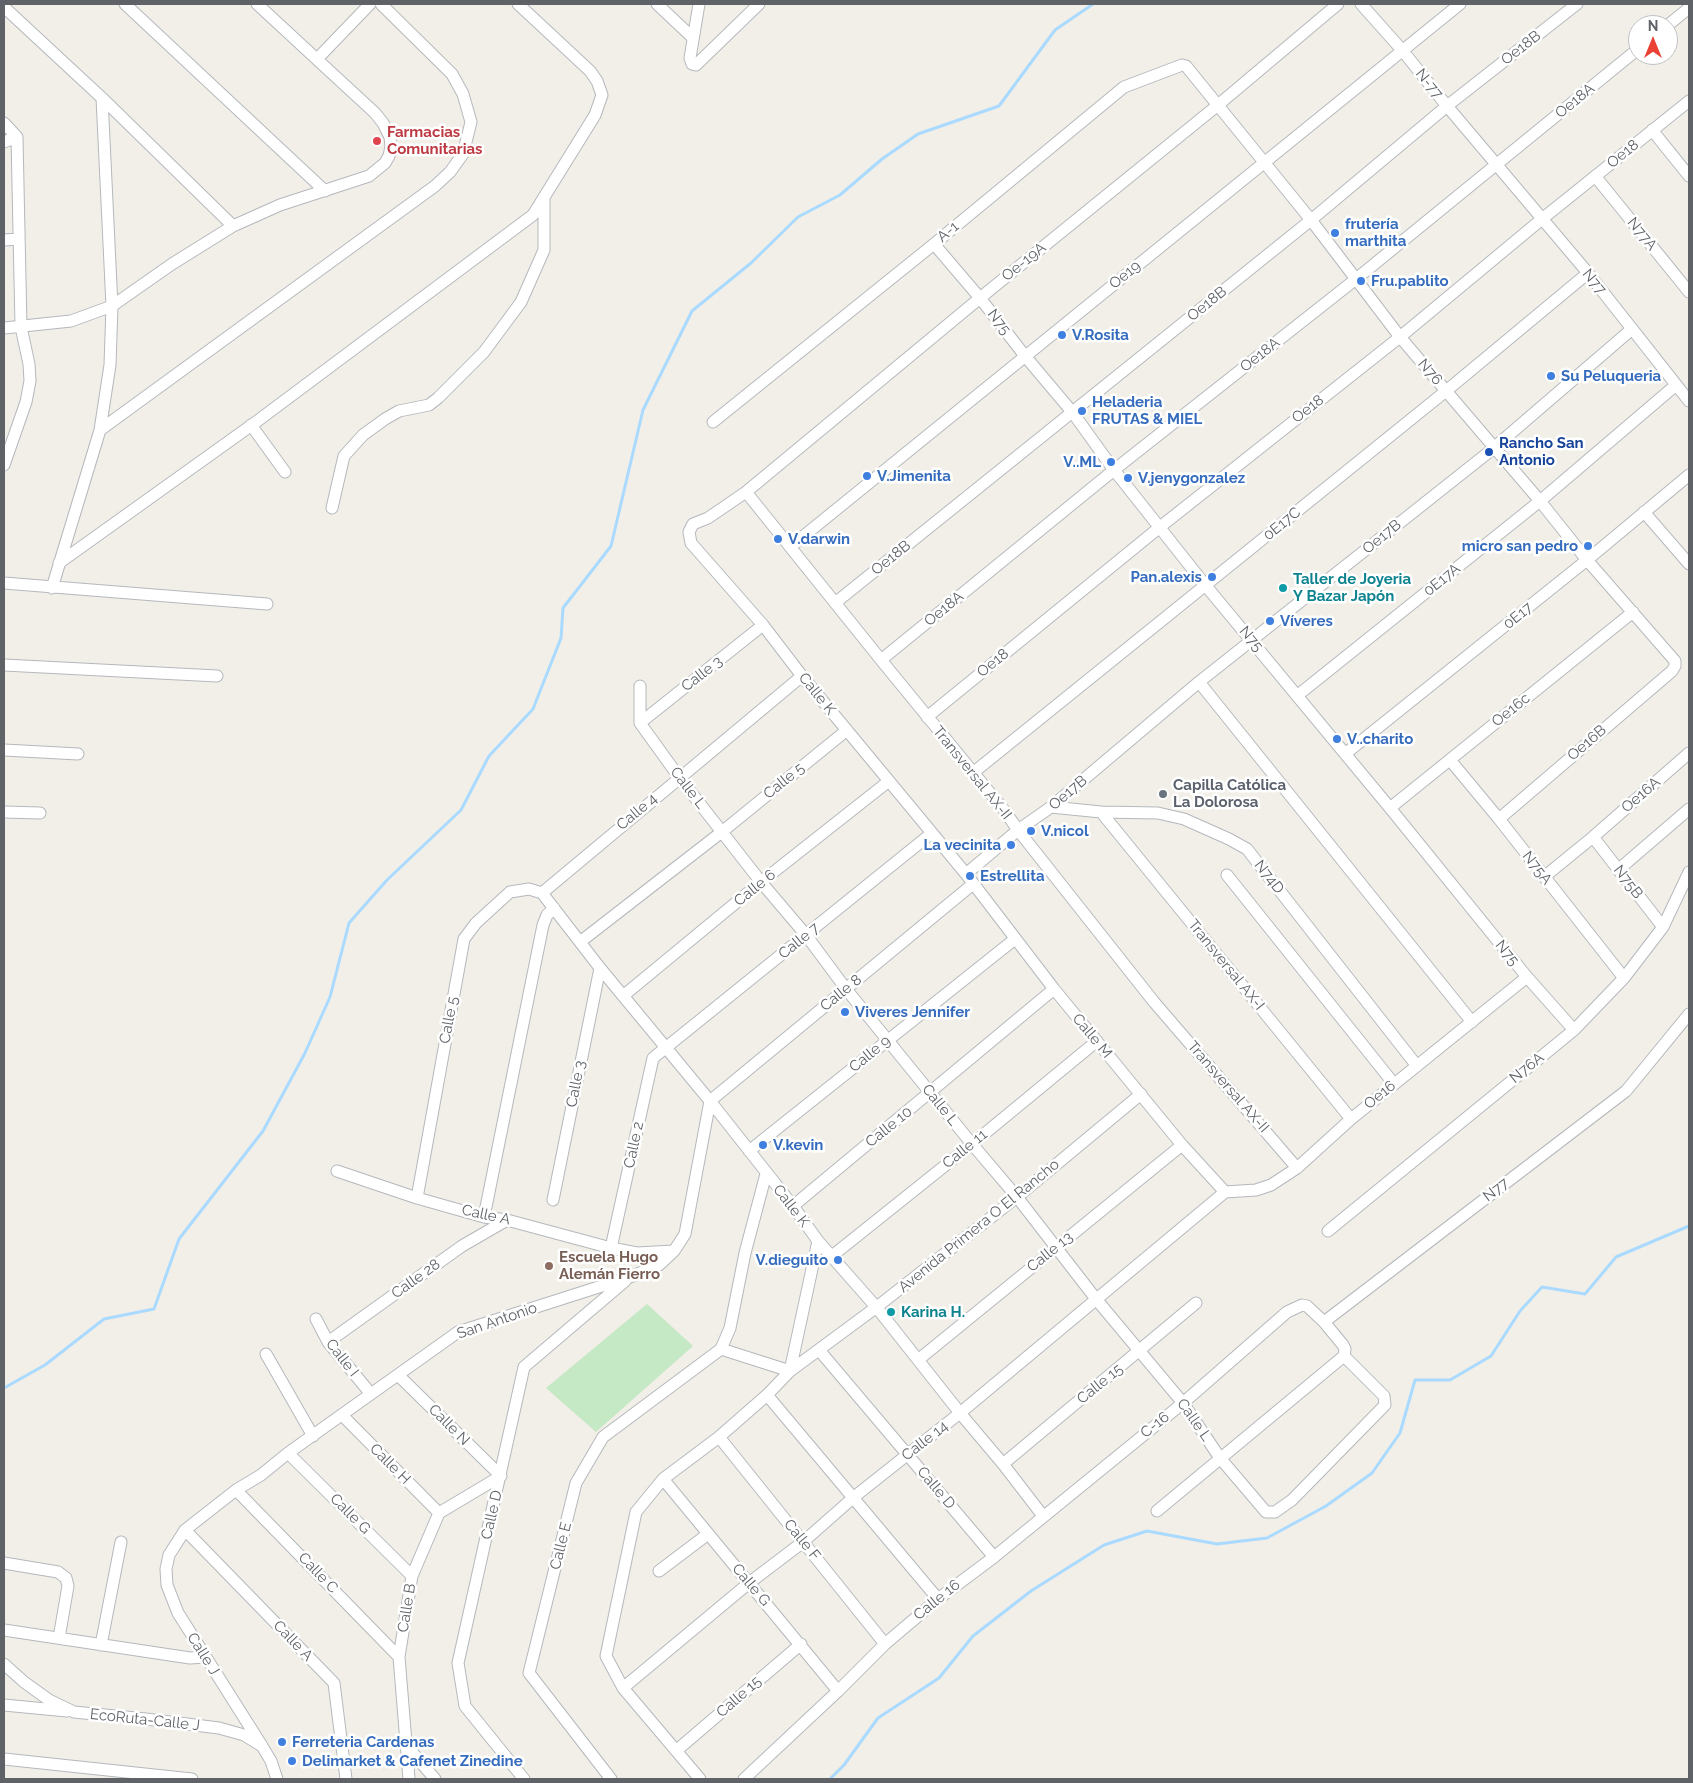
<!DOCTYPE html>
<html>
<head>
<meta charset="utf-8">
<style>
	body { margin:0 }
	#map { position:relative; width:1693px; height:1783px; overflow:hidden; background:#f1efe8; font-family:Raleway,sans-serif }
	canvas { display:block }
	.frame { position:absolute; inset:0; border:5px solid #5f6368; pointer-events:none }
	.north { position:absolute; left:1628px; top:15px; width:50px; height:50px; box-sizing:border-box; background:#fff; border:1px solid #bfc1c3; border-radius:50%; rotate:0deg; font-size:14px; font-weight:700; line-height:20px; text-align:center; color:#5f6368 }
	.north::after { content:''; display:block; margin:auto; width:18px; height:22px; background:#ea4335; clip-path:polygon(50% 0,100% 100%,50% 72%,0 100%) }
</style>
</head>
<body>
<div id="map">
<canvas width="1693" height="1783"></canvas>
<div class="frame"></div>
<div class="north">N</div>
</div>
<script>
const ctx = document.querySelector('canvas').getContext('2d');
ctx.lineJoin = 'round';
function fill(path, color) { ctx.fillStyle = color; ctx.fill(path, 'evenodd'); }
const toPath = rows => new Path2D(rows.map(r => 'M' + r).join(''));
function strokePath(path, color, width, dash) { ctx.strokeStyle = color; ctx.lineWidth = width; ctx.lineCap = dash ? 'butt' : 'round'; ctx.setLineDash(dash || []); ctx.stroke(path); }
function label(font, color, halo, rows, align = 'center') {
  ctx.font = font + ' Raleway,sans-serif'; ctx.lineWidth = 5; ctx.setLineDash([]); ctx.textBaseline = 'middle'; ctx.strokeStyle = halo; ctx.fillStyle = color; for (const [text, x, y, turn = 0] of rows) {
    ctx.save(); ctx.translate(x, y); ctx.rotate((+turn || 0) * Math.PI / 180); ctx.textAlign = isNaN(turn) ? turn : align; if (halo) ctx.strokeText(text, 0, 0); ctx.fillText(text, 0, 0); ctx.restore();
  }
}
const green = toPath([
	[647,1304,693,1346,596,1432,546,1388]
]);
const stream = toPath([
	[4,1388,45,1365,104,1319,154,1309,179,1239,263,1131,305,1053,330,997,349,923,387,880,461,810,489,756,533,709,561,638,563,608,611,546,643,410,692,311,751,263,798,217,840,195,882,159,918,134,999,106,1055,30,1093,4],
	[830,1779,844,1765,878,1718,939,1678,973,1636,1031,1591,1104,1545,1147,1531,1217,1544,1267,1538,1326,1506,1372,1473,1400,1433,1415,1380,1450,1380,1491,1356,1520,1311,1542,1287,1585,1294,1616,1257,1689,1226]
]);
const minor = toPath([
	[125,4,325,191],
	[657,4,693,38],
	[699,4,690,58,692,64,696,65,759,4],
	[1361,4,1402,50,1447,106,1588,273,1689,401],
	[4,7,102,98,233,226],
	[1668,25,1689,8],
	[317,59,370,4],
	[4,123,17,137,21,327,29,364,30,381,26,402,4,465],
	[1652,130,1689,176],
	[4,142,17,137],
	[1595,176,1689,292],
	[4,240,19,239],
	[934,244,980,298,1025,356,1073,413,1114,470,1206,586,1390,808,1527,977,1574,1030],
	[4,328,71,321,112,306,172,264,233,226,280,205,369,176,385,163,389,156,391,146,390,137,383,123,375,113,257,4],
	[713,422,934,244,1124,87,1182,65,1186,66,1311,220,1400,337,1540,501,1587,560,1675,661,1675,666,1672,671,1499,819],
	[251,425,285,472],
	[100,430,435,186,450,172,463,154,471,122,463,94,452,74,381,4],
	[746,492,881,660,1004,810,1018,830,1154,1002,1297,1168],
	[332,508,344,456,363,435,385,419,399,411,429,405,438,398,484,352,521,302,544,250,544,197],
	[1644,512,1689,564],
	[790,547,1460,4],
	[59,563,256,422,533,215,595,115,602,95,597,81,590,71,518,4],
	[4,583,267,604],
	[52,588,100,430,110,365,112,306,102,98],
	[835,603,1311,220,1447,106,1577,4],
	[881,660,1114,470,1356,279,1638,49],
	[4,665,217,676],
	[1199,682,1472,1022],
	[640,686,640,723,679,777,761,882,806,935,846,989,972,1144,1017,1197,1096,1299,1183,1403,1220,1458,1266,1512,1275,1512,1292,1500,1385,1405,1384,1396,1344,1356],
	[1298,695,1540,501,1676,385],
	[927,717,1160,527,1400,337,1542,219,1689,101],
	[640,723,763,625],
	[4,750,78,754],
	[1345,754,1587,560,1689,475],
	[1450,760,1499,819,1624,978],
	[974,772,1446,391,1588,273],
	[1051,807,1101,812,1158,813,1184,819,1229,839,1247,849,1417,1066],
	[1390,808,1633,612],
	[4,812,40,813],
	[1101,812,1351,1119],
	[1593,837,1663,927],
	[1618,870,1689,809],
	[966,874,1018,830,1051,807,1199,682,1489,452,1632,329],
	[1227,875,1394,1084],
	[1544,877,1593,837,1689,753],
	[542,893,600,968,710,1101,793,1206,818,1241,877,1308,960,1413,1003,1464,1043,1516],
	[542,893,802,676],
	[580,942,723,831,847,730],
	[623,996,761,882,889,781],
	[710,1101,973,884],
	[749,1151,1015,939],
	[337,1171,417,1198,484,1217,507,1220,611,1248,637,1253,674,1251],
	[1225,1192,1182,1145,1054,989,966,874,802,676,763,625,691,543,689,532,693,524,708,518,746,492,980,298,1218,105,1338,4],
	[1225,1192,1256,1190,1271,1185,1297,1168,1351,1119,1527,977],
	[417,1198,464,939,476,923,510,892,529,889,542,893],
	[553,1200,600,968],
	[793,1206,1054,989],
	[484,1217,543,925,547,915,554,908],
	[1328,1231,1574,1030,1624,978,1663,927,1689,872],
	[611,1248,653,1058,932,833],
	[832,1256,972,1144,1097,1041],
	[316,1319,328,1342,371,1394],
	[328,1342,462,1246,507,1220],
	[721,1349,790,1371,818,1241],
	[819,1350,994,1557],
	[266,1354,313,1436],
	[918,1360,1182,1145],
	[398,1375,501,1476,439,1513,412,1576,399,1657,409,1779],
	[767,1395,938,1599],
	[342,1415,439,1513],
	[719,1437,885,1644],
	[288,1453,412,1576],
	[1003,1464,1196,1303],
	[663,1479,838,1691],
	[236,1490,399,1657],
	[1157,1511,1344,1356,1345,1349,1343,1345,1324,1322],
	[185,1530,334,1683,346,1779],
	[4,1563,58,1572,66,1578,68,1586,59,1638],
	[659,1571,708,1534],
	[4,1630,190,1658,205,1657],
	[101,1645,121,1542],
	[4,1664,24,1682,49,1700,74,1712,146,1719,219,1728,244,1735,262,1746,271,1761,277,1779],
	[623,1688,749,1583,803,1542,854,1497,960,1413,1225,1192],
	[4,1705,67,1711],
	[262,1746,178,1613,167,1585,166,1569,169,1555,185,1530,236,1490,261,1475,288,1453,458,1332,630,1277,659,1265,674,1251,685,1234,710,1101],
	[407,1746,435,1779],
	[677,1750,801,1644],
	[4,1759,192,1779],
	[524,1779,465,1706,458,1663,524,1367,625,1281],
	[611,1779,529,1673,576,1483,603,1437,721,1349,730,1328,745,1253,766,1174],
	[700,1779,623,1688,606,1656,636,1512,663,1479,719,1437,767,1395,790,1371,878,1306,1017,1197,1141,1094],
	[744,1779,838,1691,885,1644,938,1599,994,1557,1183,1403,1287,1312,1302,1305,1307,1306,1324,1322,1626,1091,1689,1014]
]);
const markers = [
	[377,141,5,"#e0444e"],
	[1335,233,5,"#3f7fe0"],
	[1361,281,5,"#3f7fe0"],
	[1062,335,5,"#3f7fe0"],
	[1551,376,5,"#3f7fe0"],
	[1082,411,5,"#3f7fe0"],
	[1489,452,5,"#1a4fb4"],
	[1111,462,5,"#3f7fe0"],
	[867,476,5,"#3f7fe0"],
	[1128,478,5,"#3f7fe0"],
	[778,539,5,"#3f7fe0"],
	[1588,546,5,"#3f7fe0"],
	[1212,577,5,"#3f7fe0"],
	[1283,588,5,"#0f9aa8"],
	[1270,621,5,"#3f7fe0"],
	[1337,739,5,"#3f7fe0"],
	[1163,794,5,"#6b7280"],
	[1031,831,5,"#3f7fe0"],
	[1011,845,5,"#3f7fe0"],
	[970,876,5,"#3f7fe0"],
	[845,1012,5,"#3f7fe0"],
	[763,1145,5,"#3f7fe0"],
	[838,1260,5,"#3f7fe0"],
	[549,1266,5,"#8d6e63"],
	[891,1312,5,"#0f9aa8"],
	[282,1742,5,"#3f7fe0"],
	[292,1761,5,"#3f7fe0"]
];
const streetNames = [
	["Oe18B",1521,48,-38],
	["N-77",1429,84,51],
	["Oe18A",1575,101,-39],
	["Oe18",1623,154,-39],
	["A-1",948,232,-40],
	["N77A",1642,234,51],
	["Oe-19A",1024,262,-39],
	["Oe19",1125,275,-39],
	["N77",1594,282,51],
	["Oe18B",1207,304,-39],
	["N75",999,322,53],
	["Oe18A",1260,355,-38],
	["N76",1430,372,50],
	["Oe18",1308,409,-38],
	["0E17C",1282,524,-39],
	["Oe17B",1382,537,-39],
	["Oe18B",891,558,-39],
	["0E17A",1442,580,-39],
	["Oe18A",944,609,-39],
	["0E17",1518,616,-39],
	["N75",1251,639,50],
	["Oe18",993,663,-39],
	["Calle 3",702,674,-38],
	["Calle K",817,694,51],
	["Oe16c",1511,710,-39],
	["Oe16B",1587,743,-41],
	["Transversal AX-II",972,773,51],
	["Calle 5",784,781,-39],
	["Calle L",688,788,52],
	["Oe17B",1068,793,-40],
	["Oe16A",1641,795,-41],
	["Calle 4",637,812,-40],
	["N75A",1537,868,52],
	["N74D",1269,877,52],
	["N75B",1628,882,52],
	["Calle 6",755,888,-39],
	["Calle 7",799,941,-39],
	["N75",1507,953,51],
	["Transversal AX-I",1226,965,51],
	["Calle 8",841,993,-39],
	["Calle 5",449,1020,-80],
	["Calle M",1092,1036,50],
	["Calle 9",870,1054,-39],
	["N76A",1527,1068,-39],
	["Calle 3",576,1084,-79],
	["Transversal AX-II",1228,1087,49],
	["Oe16",1380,1095,-39],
	["Calle L",940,1105,51],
	["Calle 10",889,1127,-39],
	["Calle 2",634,1145,-78],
	["Calle 11",965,1149,-39],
	["N77",1496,1190,-37],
	["Calle K",791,1206,52],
	["Calle A",486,1215,12],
	["Avenida Primera O El Rancho",979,1226,-39],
	["Calle 13",1050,1252,-39],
	["Calle 28",416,1279,-36],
	["San Antonio",497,1321,-19],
	["Calle I",342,1358,52],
	["Calle 15",1100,1384,-39],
	["Calle L",1194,1420,55],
	["Calle N",449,1425,45],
	["C-16",1155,1425,-39],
	["Calle 14",925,1441,-38],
	["Calle H",390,1464,45],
	["Calle D",936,1488,50],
	["Calle G",350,1514,45],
	["Calle D",492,1515,-77],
	["Calle F",802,1540,51],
	["Calle E",561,1546,-76],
	["Calle C",318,1573,46],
	["Calle G",751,1585,50],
	["Calle 16",937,1600,-39],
	["Calle B",407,1608,-81],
	["Calle A",293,1641,46],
	["Calle J",203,1654,58],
	["Calle 15",739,1697,-41],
	["EcoRuta-Calle J",145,1720,6]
];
const healthNames = [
	["Farmacias",387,132],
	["Comunitarias",387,149]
];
const shopNames = [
	["frutería",1345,224],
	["marthita",1345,241],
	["Fru.pablito",1371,281],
	["V.Rosita",1072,335],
	["Su Peluqueria",1561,376],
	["Heladeria",1092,402],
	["FRUTAS & MIEL",1092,419],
	["V..ML",1101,462,"right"],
	["V.Jimenita",877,476],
	["V.jenygonzalez",1138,478],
	["V.darwin",788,539],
	["micro san pedro",1578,546,"right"],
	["Pan.alexis",1202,577,"right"],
	["Víveres",1280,621],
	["V..charito",1347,739],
	["V.nicol",1041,831],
	["La vecinita",1001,845,"right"],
	["Estrellita",980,876],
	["Viveres Jennifer",855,1012],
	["V.kevin",773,1145],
	["V.dieguito",828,1260,"right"],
	["Ferreteria Cardenas",292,1742],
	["Delimarket & Cafenet Zinedine",302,1761]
];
const transitNames = [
	["Rancho San",1499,443],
	["Antonio",1499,460]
];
const cultureNames = [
	["Taller de Joyeria",1293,579],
	["Y Bazar Japón",1293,596],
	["Karina H.",901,1312]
];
const worshipNames = [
	["Capilla Católica",1173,785],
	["La Dolorosa",1173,802]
];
const educationNames = [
	["Escuela Hugo",559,1257],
	["Alemán Fierro",559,1274]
];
fill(green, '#c5e8c5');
strokePath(stream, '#aadaff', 3);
strokePath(minor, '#b5b8bc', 13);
strokePath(minor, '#fff', 11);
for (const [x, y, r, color] of markers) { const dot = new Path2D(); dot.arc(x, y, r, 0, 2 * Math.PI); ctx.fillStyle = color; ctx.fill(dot); strokePath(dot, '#fff', 2); }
label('15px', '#5f6368', '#fff', streetNames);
label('bold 15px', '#be3a42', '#fff', healthNames, 'left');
label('bold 15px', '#366cbe', '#fff', shopNames, 'left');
label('bold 15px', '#164399', '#fff', transitNames, 'left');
label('bold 15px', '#0d838f', '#fff', cultureNames, 'left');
label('bold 15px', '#5b616d', '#fff', worshipNames, 'left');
label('bold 15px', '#785e54', '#fff', educationNames, 'left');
</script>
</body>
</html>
